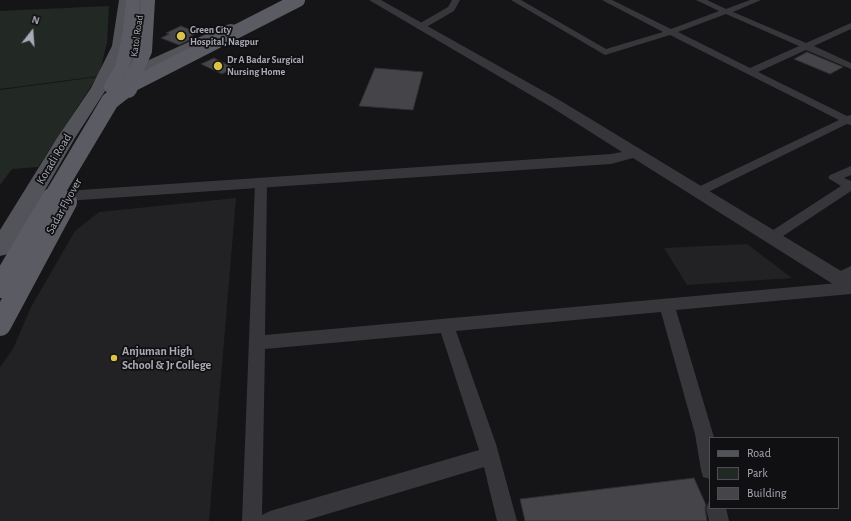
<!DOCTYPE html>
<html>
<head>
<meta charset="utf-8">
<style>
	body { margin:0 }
	#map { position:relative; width:851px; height:521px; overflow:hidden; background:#151517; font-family:"Alegreya Sans",sans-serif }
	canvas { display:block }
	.legend { position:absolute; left:709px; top:437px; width:130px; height:72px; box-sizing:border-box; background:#101012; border:1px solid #4d4e53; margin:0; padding:5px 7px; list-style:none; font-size:12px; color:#a9aab5 }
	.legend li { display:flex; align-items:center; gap:8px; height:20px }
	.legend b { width:20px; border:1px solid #4d4e53 }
	.north { position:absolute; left:12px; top:12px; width:40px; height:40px; -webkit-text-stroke:3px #101012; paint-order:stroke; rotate:17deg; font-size:11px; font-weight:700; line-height:16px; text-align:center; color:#a9aab5 }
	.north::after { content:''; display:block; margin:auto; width:14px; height:18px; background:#a9aab5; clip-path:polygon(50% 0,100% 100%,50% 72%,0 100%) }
</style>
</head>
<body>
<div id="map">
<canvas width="851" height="521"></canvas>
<ul class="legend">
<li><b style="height:5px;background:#53535a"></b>Road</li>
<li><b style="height:11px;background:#222824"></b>Park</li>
<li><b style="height:11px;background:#454549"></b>Building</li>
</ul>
<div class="north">N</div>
</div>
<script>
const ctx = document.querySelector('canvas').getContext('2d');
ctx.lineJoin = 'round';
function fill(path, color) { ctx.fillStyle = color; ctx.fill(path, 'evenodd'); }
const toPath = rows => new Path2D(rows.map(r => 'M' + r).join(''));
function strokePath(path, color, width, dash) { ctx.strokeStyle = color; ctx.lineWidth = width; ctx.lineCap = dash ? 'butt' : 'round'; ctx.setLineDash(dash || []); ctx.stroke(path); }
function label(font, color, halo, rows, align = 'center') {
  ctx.font = font + ' "Alegreya Sans",sans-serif'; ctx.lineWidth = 3.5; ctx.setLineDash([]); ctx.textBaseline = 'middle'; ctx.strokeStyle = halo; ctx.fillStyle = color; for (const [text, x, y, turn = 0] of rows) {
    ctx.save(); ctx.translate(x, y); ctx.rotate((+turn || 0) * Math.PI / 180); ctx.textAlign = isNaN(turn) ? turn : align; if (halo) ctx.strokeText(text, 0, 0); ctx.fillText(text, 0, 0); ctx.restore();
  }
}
const built = toPath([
	[236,198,209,521,0,521,0,367,13,349,31,307,75,231,99,212],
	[747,244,792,278,687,285,664,248]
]);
const green = toPath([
	[109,6,107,42,99,76,0,89,0,11],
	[97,77,38,167,12,169,0,185,0,90]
]);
const building = toPath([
	[181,26,198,33,191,36,194,38,179,45,161,38,169,34,166,33,181,26],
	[807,52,843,67,830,74,794,59,807,52],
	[214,58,234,68,222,74,201,64,214,58],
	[375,68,423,72,413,110,359,106,375,68],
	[694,478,706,505,705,508,707,521,525,521,520,499,694,478]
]);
const minor = toPath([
	[452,0,460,0,454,11,423,29,417,29,417,25,448,7,452,0],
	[511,0,521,0,606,49,663,32,602,0,612,0,671,29,719,11,696,0,707,0,726,9,750,0,761,0,733,12,806,43,851,23,851,29,814,46,851,63,851,69,806,50,758,72,847,116,851,115,851,125,847,124,702,195,694,195,692,192,694,189,839,120,670,35,605,55,511,0],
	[726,14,799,46,750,68,678,32,726,14],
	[851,166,851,175,844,178,851,181,851,191,777,240,772,242,767,240,765,237,767,234,841,186,828,178,830,175,851,166],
	[261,179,267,183,265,335,838,283,834,282,832,278,834,274,851,266,851,279,841,283,851,282,851,294,676,310,713,434,714,438,710,438,710,479,703,477,701,470,695,434,661,312,456,331,496,444,517,521,497,521,484,467,304,521,242,521,255,183,261,179],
	[441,333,479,450,270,511,262,515,265,349,441,333],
	[709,501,710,508,726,508,729,521,709,521,706,508,709,501]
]);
const tertiary = toPath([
	[369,0,381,0,561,101,851,277,851,294,844,291,633,158,611,164,51,202,45,201,43,197,45,193,51,192,611,154,622,152,551,107,369,0]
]);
const primary = toPath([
	[119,0,131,0,126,46,115,70,107,88,75,138,8,254,0,256,0,230,57,138,91,88,112,46,119,0],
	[136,0,148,0,138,65,226,25,231,24,236,25,238,28,236,31,133,79,127,89,117,89,114,86,116,82,113,79,120,74,126,61,136,0]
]);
const trunkBridgeFar2 = toPath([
	[111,87,122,68,130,32,133,0],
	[126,88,298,0],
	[128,88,145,51,148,0]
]);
const trunkBridgeFar1 = toPath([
	[128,89,129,87],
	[51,200,110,101,128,87]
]);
const trunkBridge = toPath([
	[0,287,52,199],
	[0,325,66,202]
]);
const markers = [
	[181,36,5,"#dac349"],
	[218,66,5,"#dac349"],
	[114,358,4,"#dac349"]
];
const farPoinames = [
	["Green City",190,30],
	["Hospital, Nagpur",190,42],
	["Dr A Badar Surgical",227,60],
	["Nursing Home",227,72]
];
const farStreetnames = [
	["Katol Road",137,36,-82]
];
const streetNames = [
	["Koradi Road",54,159,-59],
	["Sadar Flyover",64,206,-61]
];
const poiNames = [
	["Anjuman High",122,351],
	["School & Jr College",122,365]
];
fill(built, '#222124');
fill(green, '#222824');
fill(building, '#454549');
strokePath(building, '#302f32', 1);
fill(minor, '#37373b');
fill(tertiary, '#37373b');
fill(primary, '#53535a');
strokePath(trunkBridgeFar2, '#5b5c63', 14);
strokePath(trunkBridgeFar1, '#5b5c63', 18);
strokePath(trunkBridge, '#5b5c63', 22);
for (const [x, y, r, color] of markers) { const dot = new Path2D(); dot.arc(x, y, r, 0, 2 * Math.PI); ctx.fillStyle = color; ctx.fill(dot); strokePath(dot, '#101012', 1.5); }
label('bold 10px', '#a9aab5', '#101012', farPoinames, 'left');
label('10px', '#a9aab5', '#101012', farStreetnames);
label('12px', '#a9aab5', '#101012', streetNames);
label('bold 12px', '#a9aab5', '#101012', poiNames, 'left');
</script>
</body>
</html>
